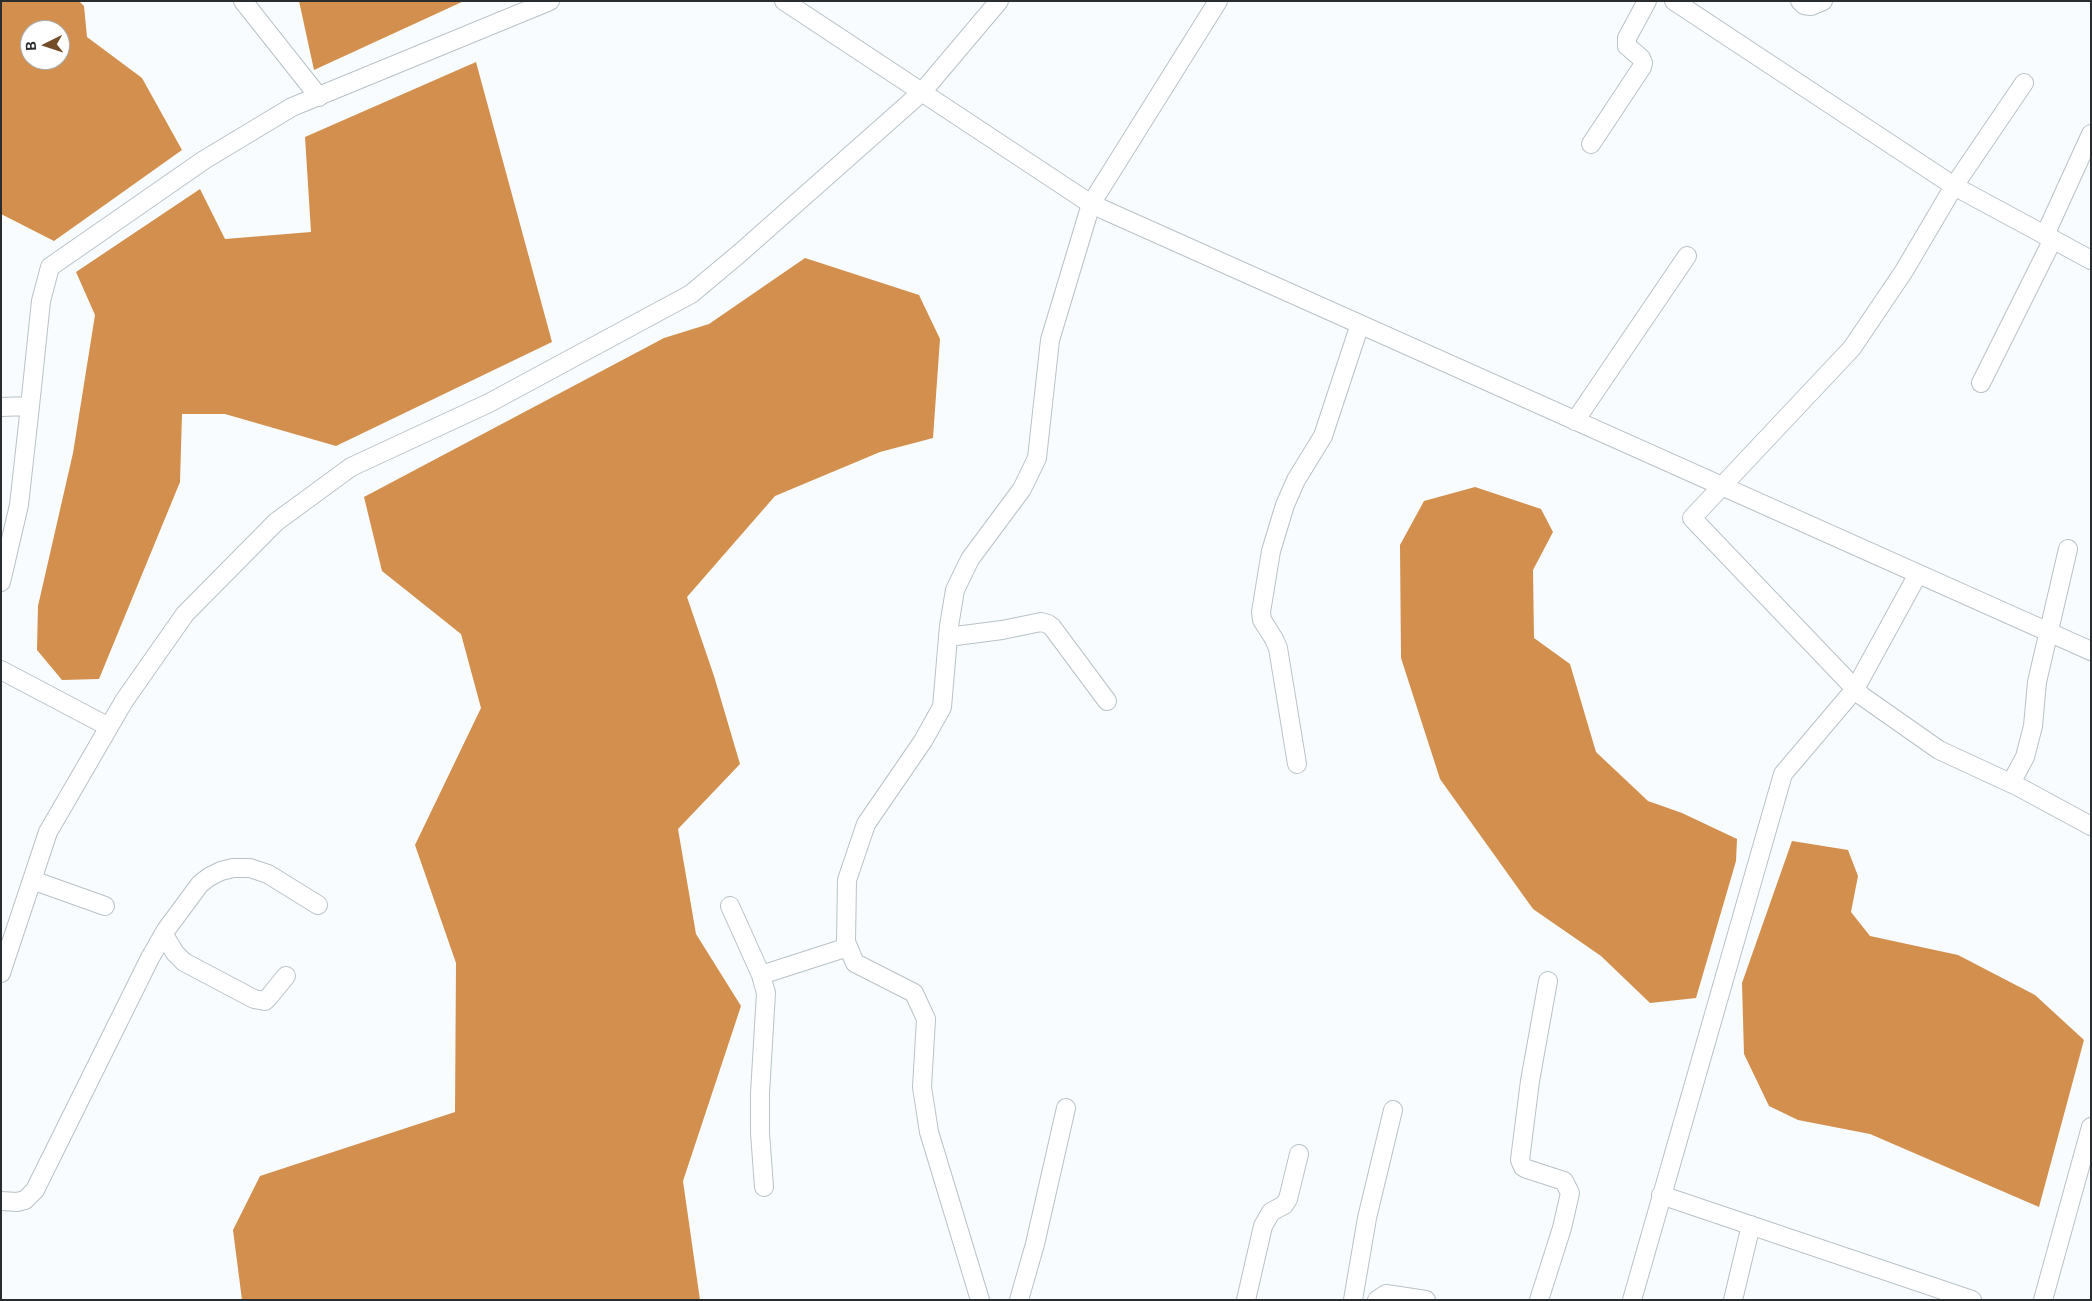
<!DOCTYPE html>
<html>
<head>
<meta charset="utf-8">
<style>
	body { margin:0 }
	#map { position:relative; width:2092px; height:1301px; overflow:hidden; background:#f8fcfe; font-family:"Public Sans",sans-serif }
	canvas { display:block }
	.frame { position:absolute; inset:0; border:2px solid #292d2f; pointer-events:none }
	.north { position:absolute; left:20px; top:20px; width:50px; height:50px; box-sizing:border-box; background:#fff; border:1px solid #a9abac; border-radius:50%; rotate:266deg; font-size:14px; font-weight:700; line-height:20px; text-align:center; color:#292d2f }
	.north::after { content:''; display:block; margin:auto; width:18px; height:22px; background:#734e29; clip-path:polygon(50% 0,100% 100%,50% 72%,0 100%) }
</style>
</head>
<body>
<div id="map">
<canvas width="2092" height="1301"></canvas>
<div class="frame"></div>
<div class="north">B</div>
</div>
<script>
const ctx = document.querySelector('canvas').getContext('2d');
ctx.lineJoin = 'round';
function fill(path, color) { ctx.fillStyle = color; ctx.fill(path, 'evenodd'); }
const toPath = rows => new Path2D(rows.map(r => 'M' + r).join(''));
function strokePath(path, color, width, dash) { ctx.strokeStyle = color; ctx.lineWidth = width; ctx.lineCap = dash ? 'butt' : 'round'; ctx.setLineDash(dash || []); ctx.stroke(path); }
const water = toPath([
	[1,1,79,1,84,6,87,37,142,78,182,150,54,241,1,214],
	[30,30,60,30,60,60,30,60],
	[299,1,464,1,314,70],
	[476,62,552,342,336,446,225,414,182,414,180,482,99,679,62,680,37,650,38,606,73,453,95,315,76,272,200,189,225,239,311,232,305,137],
	[805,258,919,295,940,339,933,438,880,452,775,496,687,597,714,676,740,764,678,829,696,934,741,1006,683,1181,700,1300,242,1300,233,1230,260,1176,455,1112,456,963,415,845,481,708,461,634,382,571,364,497,664,338,709,324],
	[1475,487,1541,509,1553,532,1533,570,1534,638,1570,664,1596,752,1648,801,1682,813,1737,839,1736,861,1696,998,1650,1003,1601,956,1533,909,1440,779,1401,658,1400,545,1424,501],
	[1792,841,1848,850,1858,876,1851,912,1870,936,1958,955,2035,995,2084,1040,2039,1207,1870,1134,1798,1120,1769,1106,1744,1054,1742,983]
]);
const minor = toPath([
	[243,1,319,97],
	[784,1,1091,204,2091,651],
	[1674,1,1954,186,2091,260],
	[1800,1,1804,5,1811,6,1823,1],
	[2024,83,1954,186,1904,271,1852,348,1692,518,1862,696,1939,750,2019,787,2091,826],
	[1591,144,1642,67,1643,63,1641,58,1627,46,1627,38,1647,1],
	[2045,235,2091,134],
	[1981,383,2053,239],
	[1,407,30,406,41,301,50,267,204,160,292,107,550,1],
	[1575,421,1687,256],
	[1,582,19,505,30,406],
	[948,637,1002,630,1041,622,1048,624,1052,627,1107,701],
	[1,670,109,727],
	[1297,764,1278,648,1274,639,1262,620,1261,612,1271,551,1285,505,1296,480,1323,436,1360,324],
	[2011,783,2025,757,2033,726,2037,682,2068,549],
	[32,880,105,906],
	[730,906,761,975,766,993,760,1093,760,1133,764,1187],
	[164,935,175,953,184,962,254,999,265,1001,268,998,286,976],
	[1,973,48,832,124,701,185,614,276,522,351,467,489,403,691,294,740,253,923,91,999,1],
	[761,975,848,947],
	[1661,1195,1972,1300],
	[1,1201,17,1202,25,1200,35,1190,150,958,166,930,200,884,209,877,221,871,233,868,250,868,268,874,318,905],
	[980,1300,929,1132,922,1087,926,1019,914,993,855,963,846,942,847,880,866,824,923,741,942,707,949,626,955,590,970,559,1022,489,1037,458,1050,340,1091,204,1218,1],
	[1019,1300,1035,1244,1066,1108],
	[1246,1300,1263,1226,1271,1212,1284,1205,1288,1199,1299,1154],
	[1353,1300,1367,1218,1393,1110],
	[1377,1300,1386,1294,1426,1300],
	[1539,1300,1562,1228,1570,1193,1564,1181,1527,1169,1523,1167,1520,1160,1530,1081,1548,981],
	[1632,1300,1783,774,1855,689,1918,574],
	[1733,1300,1751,1225],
	[2043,1300,2091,1127]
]);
fill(water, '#d28f4d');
strokePath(minor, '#b8c2c7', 20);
strokePath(minor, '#fff', 18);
</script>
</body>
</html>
